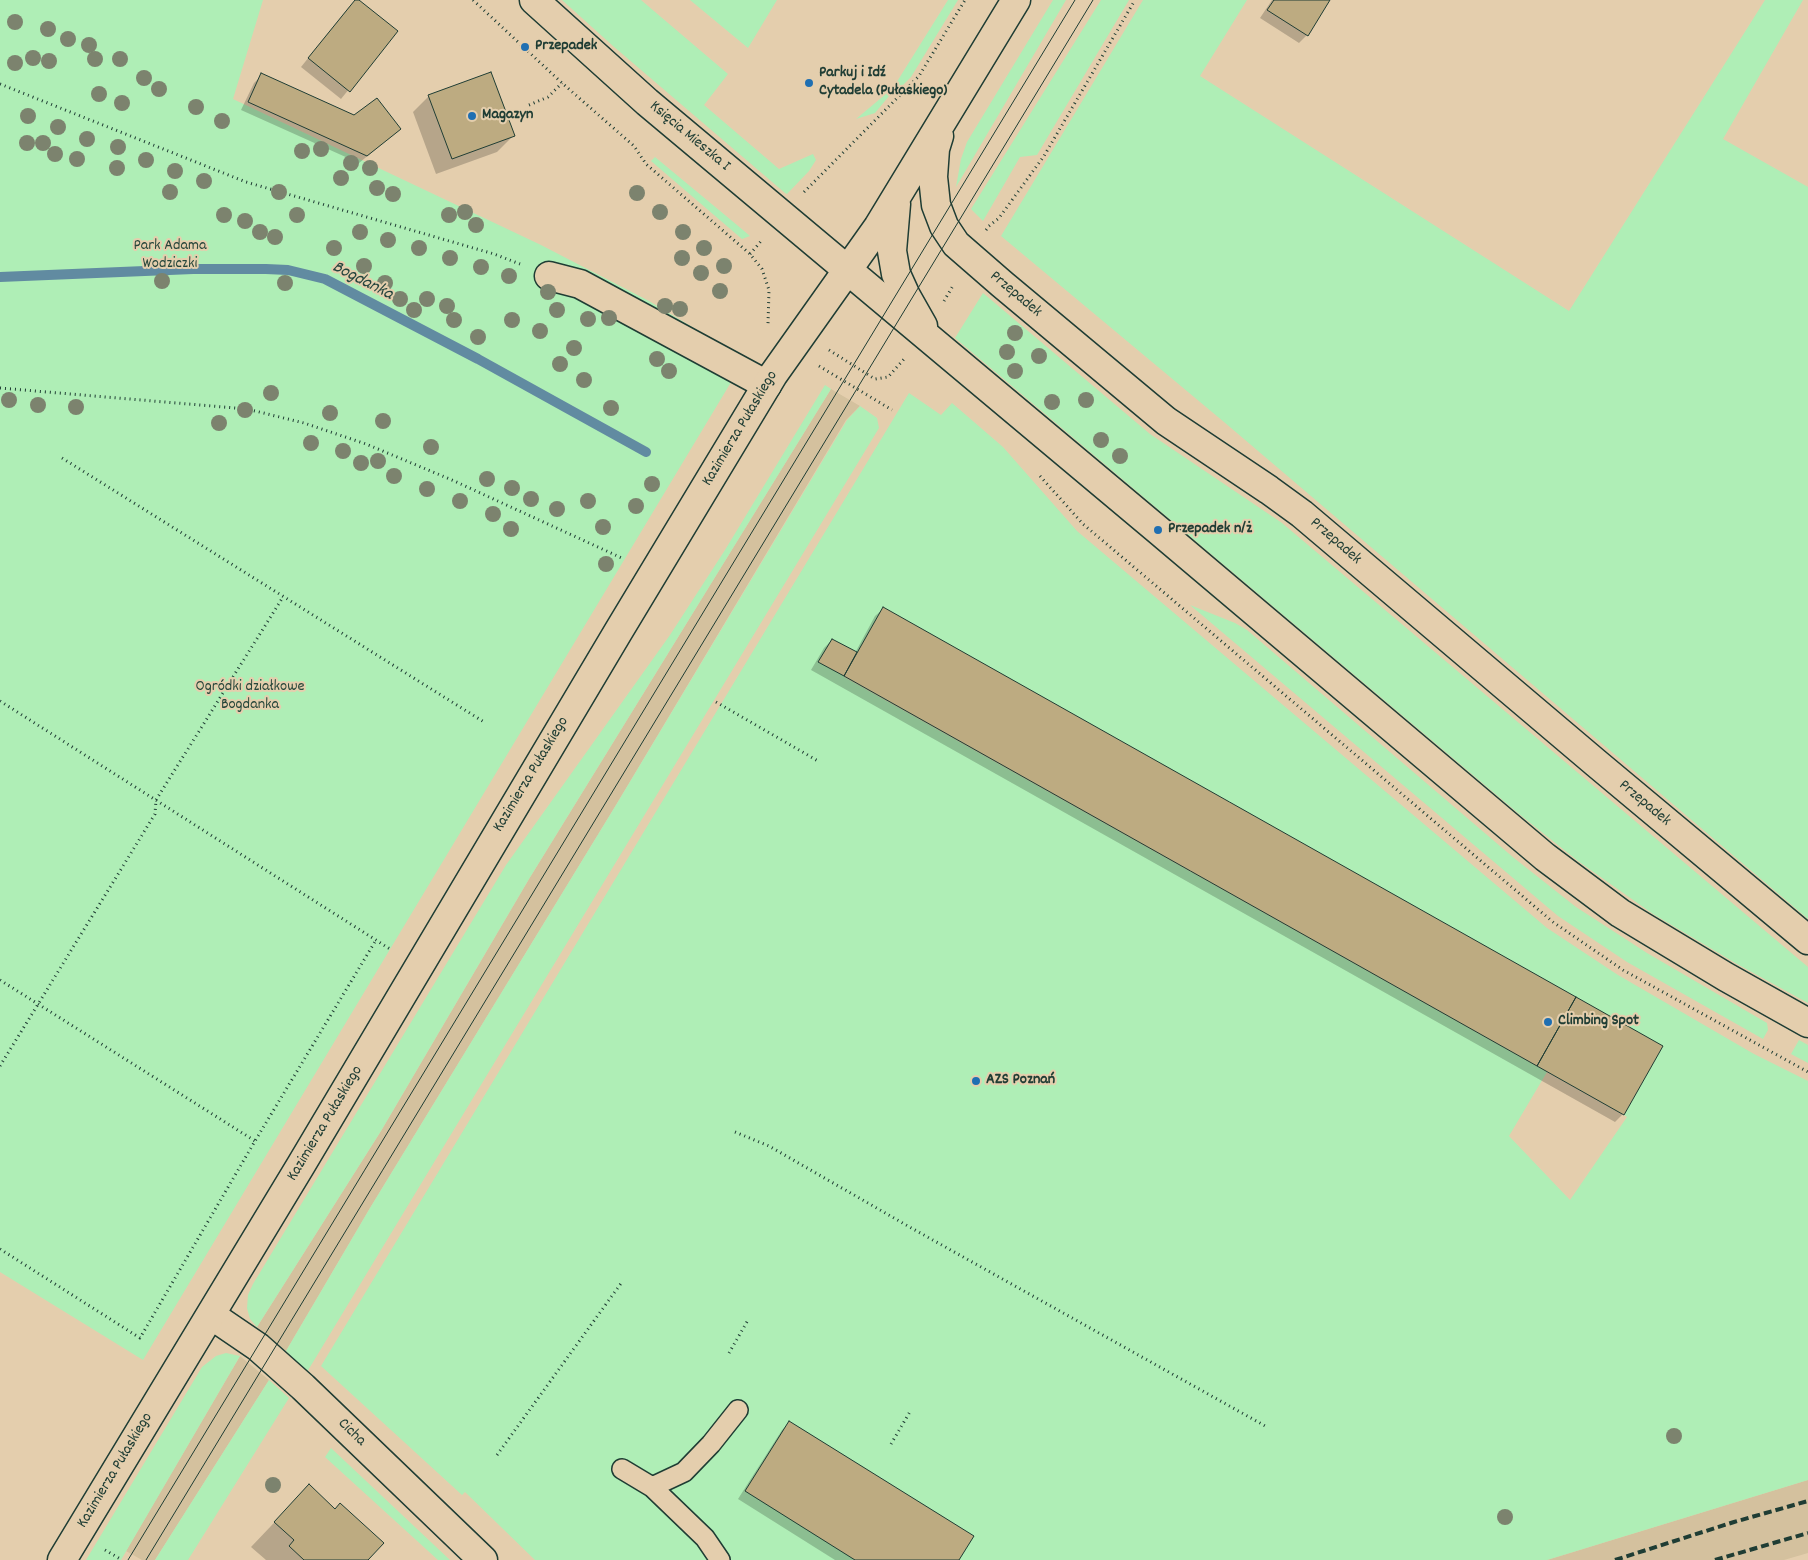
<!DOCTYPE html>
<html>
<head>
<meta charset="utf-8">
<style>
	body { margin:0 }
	canvas { display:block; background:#e4cead }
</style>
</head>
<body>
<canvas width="1808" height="1560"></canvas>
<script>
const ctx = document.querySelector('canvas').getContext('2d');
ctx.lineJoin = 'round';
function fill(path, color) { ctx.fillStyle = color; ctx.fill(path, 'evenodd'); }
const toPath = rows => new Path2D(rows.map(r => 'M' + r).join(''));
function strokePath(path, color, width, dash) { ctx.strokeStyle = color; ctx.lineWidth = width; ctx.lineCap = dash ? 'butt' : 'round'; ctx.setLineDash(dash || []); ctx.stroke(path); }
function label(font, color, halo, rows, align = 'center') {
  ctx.font = font + ' Dekko,sans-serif'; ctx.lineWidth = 4; ctx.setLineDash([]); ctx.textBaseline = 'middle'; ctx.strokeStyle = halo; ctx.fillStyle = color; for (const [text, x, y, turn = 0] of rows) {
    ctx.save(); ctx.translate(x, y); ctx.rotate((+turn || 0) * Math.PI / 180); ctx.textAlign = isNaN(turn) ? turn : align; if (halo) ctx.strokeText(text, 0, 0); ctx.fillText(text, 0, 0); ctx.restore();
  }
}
const built = toPath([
	[831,389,860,406,846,420,616,805,370,1208,286,1351,257,1327,381,1131,529,879],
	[240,1356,269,1380,155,1560,142,1560,126,1551],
	[1808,1480,1808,1553,1784,1560,1547,1560]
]);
const green = toPath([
	[0,0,263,0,233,99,541,245,649,301,745,359,143,1360,0,1272],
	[562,0,641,0,728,74,704,105,779,169,813,154,816,160,809,171,787,194,785,193,613,46],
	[690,0,777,0,748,48],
	[948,0,958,0,911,77,903,85,894,90,875,113,856,119,893,88],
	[1053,0,1066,0,956,187,961,159,967,142],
	[1101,0,1129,0,1037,155,1020,157,983,221,971,209],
	[1143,0,1247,0,1200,76,1569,311,1765,0,1803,0,1723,139,1808,187,1808,919,1224,422,1001,236],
	[655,157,737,225,750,236,742,239,651,161],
	[983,293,1150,434,1282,523,1808,967,1808,1003,1737,964,1653,914,1578,861,1519,814,955,338],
	[825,385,831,389,529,879,381,1131,257,1327,250,1319,247,1308,248,1295,253,1284,506,865,670,635,725,550],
	[909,393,941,415,952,403,1003,447,1077,531,1547,928,1618,975,1754,1054,1808,1081,1808,1480,1547,1560,535,1560,465,1492,462,1495,321,1366],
	[883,607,1663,1046,1624,1115,1627,1117,1570,1200,1509,1136,1547,1072,844,677],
	[860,406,877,418,879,428,307,1372,286,1351,370,1208,616,805,847,420],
	[1190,605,1235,623,1247,630,1514,858,1576,907,1647,953,1767,1023,1768,1030,1763,1039,1627,962,1558,916],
	[1799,1040,1808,1045,1808,1063,1791,1054],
	[226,1353,240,1356,121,1560,86,1560,202,1367,216,1356],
	[269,1380,289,1398,188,1560,155,1560],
	[331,1448,450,1560,438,1560,325,1457]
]);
const shadow = toPath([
	[357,0,396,31,341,99,301,67,349,7],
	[1272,0,1329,0,1307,35,1299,43,1260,18],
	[262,75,354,116,400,129,359,163,241,110,254,83],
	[429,96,513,136,497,152,436,174,413,112],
	[883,609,1623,1114,1615,1122,811,670,824,648,832,640,855,653,875,616],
	[789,1423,957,1560,835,1560,738,1499,782,1430],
	[309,1486,367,1560,266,1560,251,1547]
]);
const stream = toPath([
	[0,277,193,269,266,269,288,270,325,279,478,359,646,452]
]);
const building = toPath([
	[355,0,359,0,398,31,350,92,308,58,355,0],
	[1274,0,1330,0,1308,36,1267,10,1274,0],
	[491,72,515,136,452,159,428,95,491,72],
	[261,73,354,115,377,98,401,129,367,156,248,102,261,73],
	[883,607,1576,997,1537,1066,844,676,883,607],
	[832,639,857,652,844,676,818,662,832,639],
	[1576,997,1663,1046,1624,1115,1537,1066,1576,997],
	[789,1421,974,1536,959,1560,855,1560,745,1491,789,1421],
	[309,1484,335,1509,340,1503,384,1543,368,1560,304,1560,289,1546,294,1540,274,1522,309,1484]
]);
const path = toPath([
	[473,0,562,83,634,146,646,164,750,254,762,269,769,290,768,324],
	[0,84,246,182,494,254,520,264],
	[529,105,548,97,562,83],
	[804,192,919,76,965,0],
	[986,230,989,226,999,218,1044,156,1135,0],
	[750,254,762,240],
	[944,301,954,284],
	[829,350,875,379,888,377,904,359],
	[819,366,892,410],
	[0,388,247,409,304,423,366,444,452,480,624,559],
	[62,458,484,722],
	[1040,476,1083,524,1553,922,1623,970,1808,1072],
	[0,701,390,949],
	[716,702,818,761],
	[0,980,255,1141],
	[0,1066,155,814,156,800,283,597],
	[735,1132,769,1146,906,1225,1267,1427],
	[0,1249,140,1338,255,1141,376,940],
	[729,1353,748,1320],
	[891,1444,911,1410],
	[497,1455,622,1282],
	[105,1550,122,1560]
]);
const service = toPath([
	[622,1469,652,1487,705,1538,720,1560],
	[652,1487,684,1472,711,1444,738,1410]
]);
const minor = toPath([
	[549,276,580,284,767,385],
	[211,1315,258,1347,303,1387,483,1560]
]);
const tertiary = toPath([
	[534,0,647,102,1158,530,1545,857,1620,913,1726,977,1808,1023],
	[939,136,935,149,933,177,936,205,944,226,956,244,1002,284,1166,421,1269,490,1302,514,1596,763,1808,940],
	[896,204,892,251,896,274,906,296,923,326],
	[62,1560,301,1165,618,632,773,375,878,227,1016,0]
]);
const tram = toPath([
	[128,1560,1075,0],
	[146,1560,1093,0]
]);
const rail = toPath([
	[1615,1560,1734,1522,1808,1501],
	[1715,1560,1808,1533]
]);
const trees = [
	[15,22],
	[48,29],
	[68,39],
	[89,45],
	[33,58],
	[95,59],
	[120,59],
	[49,61],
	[15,63],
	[144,78],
	[159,89],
	[99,94],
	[122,103],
	[196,107],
	[28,116],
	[222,121],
	[58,127],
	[87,139],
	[27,143],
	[43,143],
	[118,147],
	[321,149],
	[302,151],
	[55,154],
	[77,159],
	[146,160],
	[351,163],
	[117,168],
	[370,168],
	[175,171],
	[341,178],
	[204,181],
	[377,188],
	[170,192],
	[279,192],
	[637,193],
	[393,194],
	[465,212],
	[660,212],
	[224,215],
	[297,215],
	[449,215],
	[245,221],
	[476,225],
	[260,232],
	[360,232],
	[683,232],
	[275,237],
	[388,240],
	[334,248],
	[419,248],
	[704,248],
	[450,258],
	[682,258],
	[364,266],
	[724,266],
	[481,267],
	[701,273],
	[509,276],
	[162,281],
	[285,283],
	[385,283],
	[720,291],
	[548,292],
	[400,299],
	[427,299],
	[447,306],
	[665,306],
	[680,309],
	[414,310],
	[557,310],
	[609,318],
	[588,319],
	[454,320],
	[512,320],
	[540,331],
	[1015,333],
	[478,337],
	[574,348],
	[1007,352],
	[1039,356],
	[657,359],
	[560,364],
	[669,371],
	[1015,371],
	[584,380],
	[271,393],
	[9,400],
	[1086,400],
	[1052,402],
	[38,405],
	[76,407],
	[611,408],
	[245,410],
	[330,413],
	[383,421],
	[219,423],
	[1101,440],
	[311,443],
	[431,447],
	[343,451],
	[1120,456],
	[378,461],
	[361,463],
	[394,476],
	[487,479],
	[652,484],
	[512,488],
	[427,489],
	[531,499],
	[460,501],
	[588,501],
	[636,506],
	[557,509],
	[493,514],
	[603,527],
	[511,529],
	[606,564],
	[1674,1436],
	[273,1485],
	[1505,1517]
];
const markers = [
	[525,47,5,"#1f6fb2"],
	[809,83,5,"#1f6fb2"],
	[472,116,5,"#1f6fb2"],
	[1158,530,5,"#1f6fb2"],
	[1548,1022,5,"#1f6fb2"],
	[976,1081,5,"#1f6fb2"]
];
const poiNames = [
	["Przepadek",535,47],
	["Parkuj i Idź",819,74],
	["Cytadela (Pułaskiego)",819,92],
	["Magazyn",482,116],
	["Przepadek n/ż",1168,530],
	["Climbing Spot",1558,1022],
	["AZS Poznań",986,1081]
];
const streetNames = [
	["Księcia Mieszka I",689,137,40],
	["Przepadek",1015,295,40],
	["Kazimierza Pułaskiego",741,429,-59],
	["Przepadek",1335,542,41],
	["Kazimierza Pułaskiego",532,775,-59],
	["Przepadek",1644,804,40],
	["Kazimierza Pułaskiego",326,1124,-59],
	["Cicha",351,1433,44],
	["Kazimierza Pułaskiego",116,1471,-59]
];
const parkNames = [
	["Park Adama",170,247],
	["Wodziczki",170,265],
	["Ogródki działkowe",250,688],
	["Bogdanka",250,706]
];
const waterNames = [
	["Bogdanka",362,282,27]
];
fill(built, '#d4c19e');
fill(green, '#afeeb6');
fill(shadow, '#0003');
strokePath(stream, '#618ba1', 10);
fill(building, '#bdab81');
strokePath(building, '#1f3d34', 1);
strokePath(service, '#1f3d34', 22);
strokePath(minor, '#1f3d34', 31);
strokePath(tertiary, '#1f3d34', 31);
strokePath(path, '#1f3d34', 3, [1, 4]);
strokePath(service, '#e4cead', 19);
strokePath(minor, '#e4cead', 28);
strokePath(tertiary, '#e4cead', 28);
strokePath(tram, '#1f3d34', 1);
strokePath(rail, '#1f3d34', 4, [8, 4]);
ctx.fillStyle = '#7c836e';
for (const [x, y] of trees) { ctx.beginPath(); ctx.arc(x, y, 8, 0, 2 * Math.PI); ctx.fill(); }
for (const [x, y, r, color] of markers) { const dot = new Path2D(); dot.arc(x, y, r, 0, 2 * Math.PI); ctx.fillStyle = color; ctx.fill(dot); strokePath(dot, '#e4cead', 2); }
label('bold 16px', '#1f3d34', '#e4cead', poiNames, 'left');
label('16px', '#1f3d34', '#e4cead', streetNames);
label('16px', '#26463a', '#e4cead', parkNames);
label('italic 18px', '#24443d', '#e4cead', waterNames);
</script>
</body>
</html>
